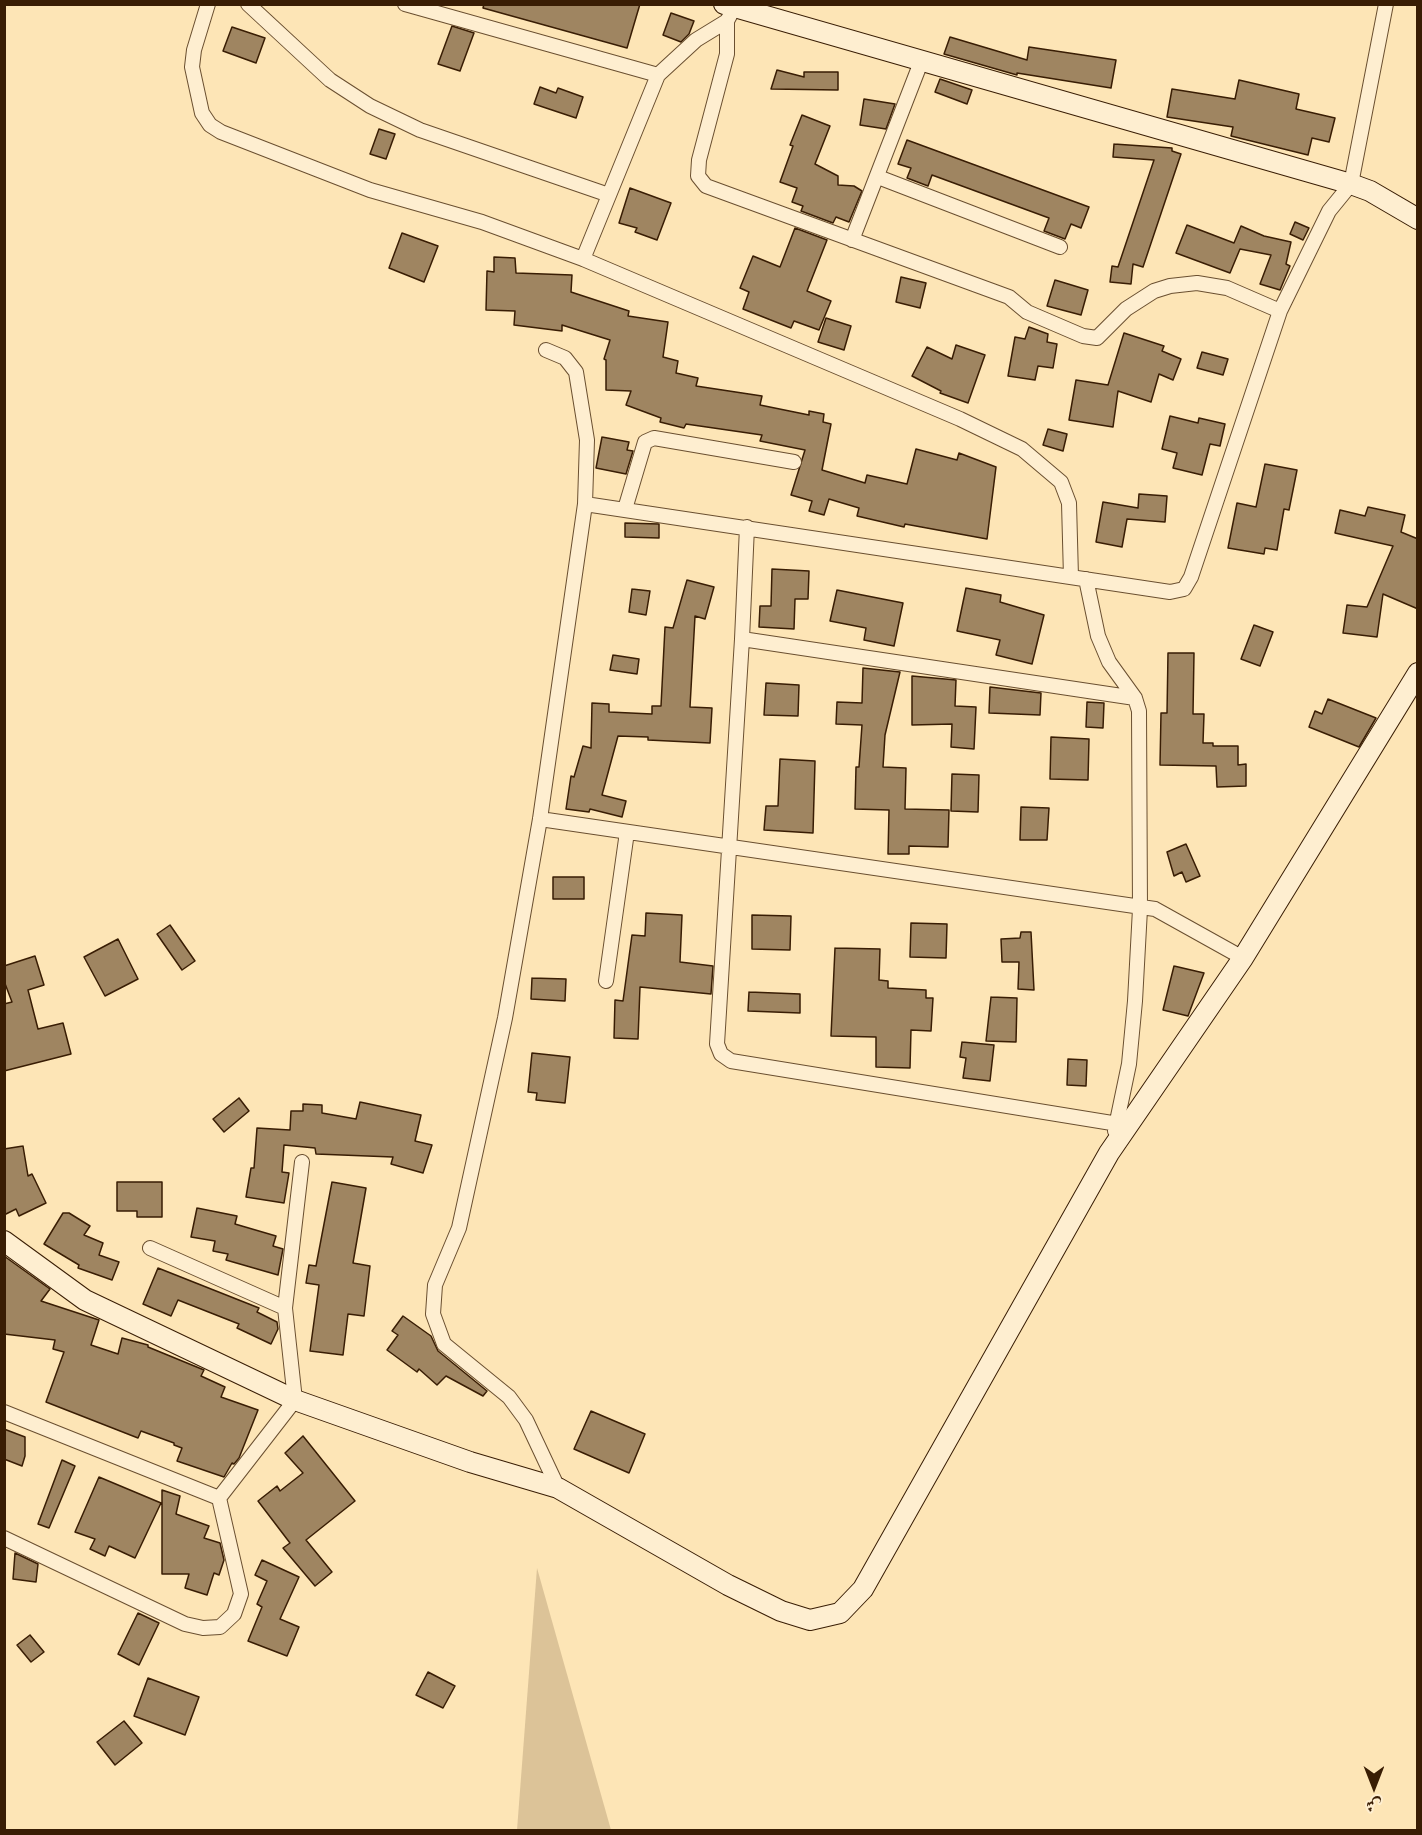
<!DOCTYPE html>
<html>
<head>
<meta charset="utf-8">
<style>
	body { margin:0 }
	#map { position:relative; width:1422px; height:1835px; overflow:hidden; background:#fde5b6; font-family:Alegreya,Amiri,serif }
	canvas { display:block }
	.frame { position:absolute; inset:0; border:6px solid #391d04; pointer-events:none }
	.north { position:absolute; left:1344px; top:1757px; width:60px; height:60px; -webkit-text-stroke:4px #feeed0; paint-order:stroke; rotate:180deg; font-size:16px; font-weight:700; line-height:24px; text-align:center; color:#391d04 }
	.north::after { content:''; display:block; margin:auto; width:21px; height:27px; background:#391d04; clip-path:polygon(50% 0,100% 100%,50% 72%,0 100%) }
</style>
</head>
<body>
<div id="map">
<canvas width="1422" height="1835"></canvas>
<div class="frame"></div>
<div class="north">ش</div>
</div>
<script>
const ctx = document.querySelector('canvas').getContext('2d');
ctx.lineJoin = 'round';
function fill(path, color) { ctx.fillStyle = color; ctx.fill(path, 'evenodd'); }
const toPath = rows => new Path2D(rows.map(r => 'M' + r).join(''));
function strokePath(path, color, width, dash) { ctx.strokeStyle = color; ctx.lineWidth = width; ctx.lineCap = dash ? 'butt' : 'round'; ctx.setLineDash(dash || []); ctx.stroke(path); }
const green = toPath([
	[537,1568,611,1830,517,1830]
]);
const building = toPath([
	[484,4,640,4,627,48,483,8,484,4],
	[671,13,694,21,689,34,681,42,663,35,671,13],
	[452,26,474,33,460,71,438,64,452,26],
	[232,27,265,38,256,63,223,51,232,27],
	[950,37,1027,60,1029,47,1116,60,1111,88,1017,73,1017,75,944,54,950,37],
	[777,70,804,77,804,72,838,72,838,90,771,89,777,70],
	[940,79,972,90,967,104,935,92,940,79],
	[1239,80,1299,94,1296,109,1335,118,1329,142,1312,138,1308,155,1231,136,1233,127,1167,117,1172,89,1235,99,1239,80],
	[540,87,556,93,558,88,583,97,576,118,534,104,540,87],
	[864,99,895,104,886,129,860,125,864,99],
	[802,115,830,126,815,164,838,176,838,185,854,186,862,191,849,222,836,217,833,223,801,211,803,206,792,202,797,188,780,182,793,146,790,145,802,115],
	[379,129,395,134,386,159,370,154,379,129],
	[907,140,1089,207,1081,228,1071,224,1065,239,1044,231,1049,218,932,175,928,186,907,178,911,168,898,164,907,140],
	[1114,144,1172,148,1172,151,1181,154,1143,267,1133,264,1131,284,1110,282,1112,266,1118,267,1154,160,1113,157,1114,144],
	[630,188,671,203,657,240,635,232,637,228,619,223,630,188],
	[1295,222,1309,228,1303,240,1290,234,1295,222],
	[1187,225,1234,243,1241,226,1264,236,1291,242,1286,264,1290,266,1280,290,1260,284,1271,255,1240,249,1230,273,1176,253,1187,225],
	[795,228,827,240,807,291,831,301,819,330,794,321,791,328,743,309,749,292,740,288,753,256,780,267,795,228],
	[402,233,438,246,424,282,389,268,402,233],
	[494,257,515,258,516,273,572,275,571,292,629,311,628,316,668,322,663,357,678,361,676,373,698,378,696,386,762,396,760,405,809,415,809,411,824,414,823,422,831,424,822,470,865,483,867,475,907,484,916,449,957,460,959,453,996,467,987,539,905,524,904,527,857,516,859,508,829,499,824,515,809,511,812,501,791,495,805,450,760,441,762,435,686,424,684,428,660,422,661,418,626,405,631,391,606,390,606,360,604,359,610,340,562,325,562,331,514,325,515,311,486,310,487,271,494,272,494,257],
	[901,277,926,283,920,308,896,302,901,277],
	[1055,280,1088,290,1081,315,1047,306,1055,280],
	[826,318,851,326,844,350,818,342,826,318],
	[1029,327,1048,334,1047,342,1057,344,1053,368,1038,366,1035,380,1008,376,1015,337,1025,339,1029,327],
	[1124,333,1164,346,1162,351,1181,359,1173,380,1159,374,1151,402,1118,391,1113,427,1069,420,1076,380,1108,385,1124,333],
	[956,345,985,355,968,403,940,393,941,391,912,376,927,347,952,359,956,345],
	[1202,352,1228,359,1223,375,1197,368,1202,352],
	[1170,416,1198,423,1199,418,1225,424,1220,446,1210,444,1202,475,1173,468,1177,453,1162,449,1170,416],
	[1048,429,1067,434,1063,451,1043,445,1048,429],
	[602,437,629,442,627,450,633,451,626,474,596,468,602,437],
	[1265,464,1297,470,1289,510,1284,509,1277,550,1265,548,1264,554,1228,548,1237,503,1256,507,1265,464],
	[1139,494,1167,496,1165,522,1127,519,1122,547,1096,542,1103,502,1138,508,1139,494],
	[1368,507,1405,515,1401,532,1418,539,1418,609,1383,594,1377,637,1343,633,1347,605,1367,607,1393,546,1335,533,1340,510,1365,516,1368,507],
	[625,523,659,524,659,538,625,537,625,523],
	[772,569,809,571,808,599,795,599,794,629,759,627,760,606,771,606,772,569],
	[687,580,714,587,705,619,695,616,690,707,712,708,710,743,648,740,648,737,618,736,602,795,626,801,622,817,590,809,589,812,566,809,571,776,574,777,583,746,591,748,592,703,609,704,609,712,652,714,652,706,661,706,665,627,673,628,687,580],
	[966,588,1001,595,1000,602,1044,615,1032,664,996,655,1000,640,957,631,966,588],
	[632,589,650,591,646,615,629,612,632,589],
	[837,590,903,603,894,646,864,640,866,628,830,621,837,590],
	[1254,625,1273,632,1260,666,1241,659,1254,625],
	[1168,653,1194,653,1193,714,1204,714,1203,743,1213,743,1213,746,1238,746,1238,765,1246,764,1246,786,1217,787,1216,766,1160,765,1161,713,1167,713,1168,653],
	[613,655,639,659,637,674,610,670,613,655],
	[863,668,900,672,885,735,883,767,906,768,905,809,949,810,948,847,909,846,909,854,888,854,889,810,855,809,856,767,859,767,862,725,836,724,837,702,862,703,863,668],
	[912,676,956,680,955,706,976,707,974,749,951,747,952,724,912,725,912,676],
	[766,683,799,685,798,716,764,715,766,683],
	[990,687,1041,693,1040,715,989,713,990,687],
	[1328,699,1376,718,1359,747,1309,727,1315,711,1322,714,1328,699],
	[1087,702,1104,703,1103,728,1086,727,1087,702],
	[1051,737,1089,739,1088,780,1050,779,1051,737],
	[780,759,815,761,813,833,764,830,766,806,778,806,780,759],
	[952,774,979,775,978,812,951,811,952,774],
	[1021,807,1049,808,1047,840,1020,840,1021,807],
	[1186,844,1200,876,1186,882,1182,872,1174,876,1167,852,1186,844],
	[553,877,584,877,584,899,553,899,553,877],
	[646,913,682,915,680,962,713,966,711,994,640,987,638,1039,614,1038,615,1000,623,1001,632,935,645,936,646,913],
	[752,915,791,916,790,950,752,949,752,915],
	[911,923,947,924,946,958,910,957,911,923],
	[170,925,195,961,182,970,157,934,170,925],
	[1021,932,1031,932,1034,990,1018,989,1019,962,1002,962,1001,939,1020,938,1021,932],
	[118,939,138,979,105,996,84,957,118,939],
	[835,948,880,949,879,980,888,981,888,988,926,990,926,998,933,998,931,1031,911,1030,910,1068,876,1067,876,1037,831,1036,835,948],
	[35,956,44,985,28,990,38,1029,63,1023,71,1054,4,1071,4,1004,12,1002,4,981,4,966,35,956],
	[1174,966,1204,973,1188,1016,1163,1010,1174,966],
	[532,978,566,979,565,1001,531,999,532,978],
	[749,992,800,994,800,1013,748,1011,749,992],
	[991,997,1017,998,1016,1042,986,1041,991,997],
	[962,1042,994,1045,990,1081,963,1078,966,1058,960,1057,962,1042],
	[532,1053,570,1057,565,1103,536,1100,537,1093,528,1092,532,1053],
	[1068,1059,1087,1060,1086,1086,1067,1085,1068,1059],
	[239,1098,249,1111,224,1132,213,1119,239,1098],
	[360,1102,421,1115,415,1141,432,1145,423,1173,391,1164,393,1157,316,1154,315,1148,284,1145,282,1172,289,1173,284,1203,246,1197,251,1168,254,1168,257,1128,290,1130,291,1111,303,1111,303,1104,322,1105,322,1113,356,1119,360,1102],
	[23,1146,28,1176,32,1174,46,1203,19,1216,16,1209,4,1215,4,1149,23,1146],
	[117,1182,162,1182,162,1217,137,1217,137,1211,117,1211,117,1182],
	[332,1182,366,1188,353,1263,370,1266,364,1316,348,1314,343,1355,310,1351,319,1285,306,1283,309,1265,316,1266,332,1182],
	[197,1208,237,1216,235,1224,276,1236,273,1246,283,1249,278,1275,226,1260,228,1254,213,1251,215,1241,191,1237,197,1208],
	[63,1213,69,1213,90,1226,84,1235,103,1243,99,1255,119,1262,112,1280,78,1268,79,1265,44,1244,63,1213],
	[4,1256,50,1289,41,1301,99,1320,91,1345,118,1354,122,1338,148,1345,148,1347,204,1370,201,1376,225,1387,221,1397,258,1410,239,1458,234,1464,232,1463,224,1477,177,1461,182,1448,174,1445,174,1443,141,1431,138,1438,46,1402,64,1352,53,1349,55,1340,4,1334,4,1256],
	[158,1268,259,1308,257,1312,277,1322,278,1329,271,1344,237,1328,239,1324,178,1300,171,1316,143,1304,158,1268],
	[403,1316,431,1336,438,1351,487,1391,483,1396,446,1376,437,1385,419,1369,417,1372,387,1350,398,1335,392,1331,403,1316],
	[591,1411,645,1434,629,1473,574,1449,591,1411],
	[4,1429,25,1437,25,1456,22,1466,4,1459,4,1429],
	[303,1436,355,1501,306,1540,332,1572,315,1586,283,1548,290,1543,258,1501,277,1486,280,1491,303,1473,285,1453,303,1436],
	[62,1460,75,1466,49,1528,38,1524,62,1460],
	[99,1477,161,1503,135,1558,109,1546,105,1556,90,1549,95,1539,75,1532,99,1477],
	[162,1490,180,1496,176,1514,209,1526,204,1538,220,1543,224,1560,219,1575,214,1573,207,1595,185,1588,189,1574,162,1574,162,1490],
	[15,1553,38,1564,36,1582,13,1579,15,1553],
	[262,1560,299,1577,280,1619,299,1627,287,1656,248,1641,262,1607,257,1604,267,1581,255,1575,262,1560],
	[138,1613,159,1623,139,1665,118,1654,138,1613],
	[30,1635,44,1652,31,1662,17,1645,30,1635],
	[428,1672,455,1686,443,1708,416,1695,428,1672],
	[148,1678,199,1697,185,1735,134,1716,148,1678],
	[124,1721,142,1743,115,1765,97,1742,124,1721]
]);
const street = toPath([
	[208,4,194,50,192,67,202,113,210,125,221,132,370,190,482,222,583,259,960,419,1022,449,1061,482,1069,503,1071,577],
	[248,4,330,80,370,106,420,130,609,195],
	[405,4,658,75],
	[734,8,727,21,727,54,699,160,698,176,706,186,1009,297,1027,312,1083,336,1097,338,1126,309,1154,291,1170,286,1197,283,1227,288,1280,311],
	[878,177,1060,247],
	[852,240,921,62],
	[583,259,658,75,696,40,727,21],
	[546,350,565,358,576,372,587,440,585,504,540,819,505,1018,459,1228,435,1285,433,1314,444,1344,509,1397,526,1420,558,1488],
	[585,504,1170,592,1184,589,1191,577,1280,311,1329,211,1351,184,1386,4],
	[625,509,645,442,654,438,794,462],
	[747,527,742,639,717,1044,721,1054,731,1061,1118,1124],
	[1086,579,1098,636,1109,662,1135,698,1139,711,1140,909,1135,1001,1129,1064,1115,1131],
	[742,639,1135,698],
	[540,819,1155,909,1243,958],
	[606,981,627,832],
	[150,1248,285,1308],
	[4,1412,219,1498],
	[4,1538,185,1624,203,1628,220,1627,234,1614,241,1594,219,1498,295,1400,285,1308,302,1162]
]);
const secondary = toPath([
	[724,4,1351,184,1370,191,1418,219],
	[4,1241,85,1300,295,1400,470,1462,558,1488,728,1585,781,1611,810,1620,840,1613,863,1589,1109,1153,1243,958,1418,673]
]);
fill(green, '#dcc398');
fill(building, '#9f8561');
strokePath(building, '#391d04', 1.5);
strokePath(street, '#6a4f30', 16);
strokePath(secondary, '#391d04', 22);
strokePath(street, '#feeed0', 14);
strokePath(secondary, '#feeed0', 20);
</script>
</body>
</html>
